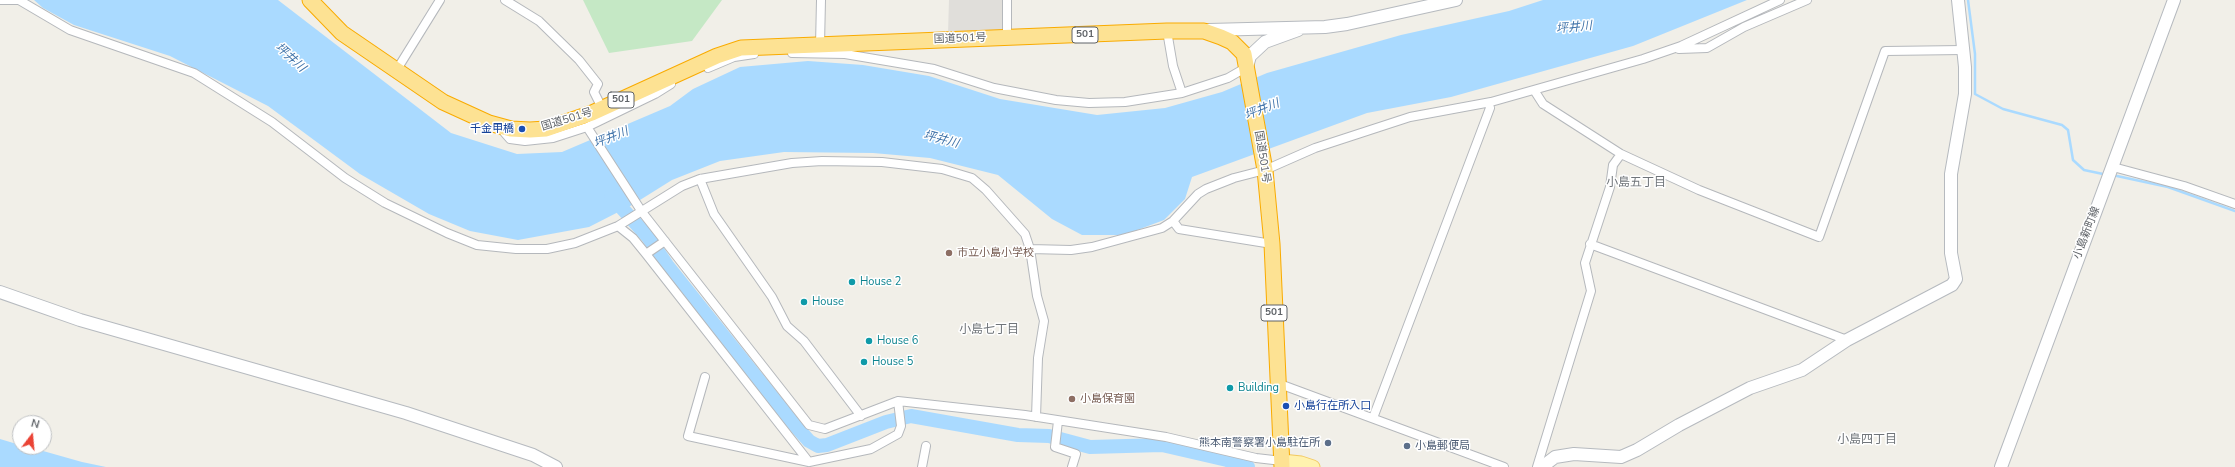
<!DOCTYPE html>
<html>
<head>
<meta charset="utf-8">
<style>
	body { margin:0 }
	#map { position:relative; width:2235px; height:467px; overflow:hidden; background:#f1efe8; font-family:"Nunito Sans",sans-serif }
	canvas { display:block }
	.north { position:absolute; left:12px; top:415px; width:40px; height:40px; box-sizing:border-box; background:#fff; border:1px solid #bfc1c3; border-radius:50%; rotate:16deg; font-size:11px; font-weight:700; line-height:16px; text-align:center; color:#5f6368 }
	.north::after { content:''; display:block; margin:auto; width:14px; height:18px; background:#ea4335; clip-path:polygon(50% 0,100% 100%,50% 72%,0 100%) }
</style>
</head>
<body>
<div id="map">
<canvas width="2235" height="467"></canvas>
<div class="north">N</div>
</div>
<script>
const ctx = document.querySelector('canvas').getContext('2d');
ctx.lineJoin = 'round';
function fill(path, color) { ctx.fillStyle = color; ctx.fill(path, 'evenodd'); }
const toPath = rows => new Path2D(rows.map(r => 'M' + r).join(''));
function strokePath(path, color, width, dash) { ctx.strokeStyle = color; ctx.lineWidth = width; ctx.lineCap = dash ? 'butt' : 'round'; ctx.setLineDash(dash || []); ctx.stroke(path); }
function label(font, color, halo, rows, align = 'center') {
  ctx.font = font + ' "Nunito Sans","Noto Sans JP",sans-serif'; ctx.lineWidth = 3; ctx.setLineDash([]); ctx.textBaseline = 'middle'; ctx.strokeStyle = halo; ctx.fillStyle = color; for (const [text, x, y, turn = 0] of rows) {
    ctx.save(); ctx.translate(x, y); ctx.rotate((+turn || 0) * Math.PI / 180); ctx.textAlign = isNaN(turn) ? turn : align; if (halo) ctx.strokeText(text, 0, 0); ctx.fillText(text, 0, 0); ctx.restore();
  }
}
const industrial = toPath([
	[949,0,1004,0,1004,33,948,34]
]);
const green = toPath([
	[583,0,722,0,692,41,609,53]
]);
const water = toPath([
	[34,0,278,0,451,133,517,154,562,152,670,106,693,89,740,67,808,61,863,65,929,76,1000,99,1097,115,1165,108,1222,92,1267,73,1401,35,1509,11,1543,0,1747,0,1633,46,1451,97,1367,113,1192,177,1185,199,1164,220,1124,235,1082,235,1052,219,998,175,930,158,873,153,784,152,720,161,672,180,632,205,589,227,518,240,470,231,429,214,360,174,268,106,170,56,74,25,43,8],
	[0,439,20,445,20,447,29,447,82,462,106,467,0,467]
]);
const stream = toPath([
	[1968,0,1975,54,1975,94,2003,109,2062,125,2068,130,2073,160,2084,170,2103,174],
	[2117,176,2168,187,2235,211]
]);
const river = toPath([
	[611,196,648,237,667,265,793,423,809,441,818,446,827,445,886,422,911,416,1018,435,1049,436,1090,447,1162,445,1227,460,1248,467]
]);
const street = toPath([
	[0,0,17,0],
	[19,0,70,30,194,73,272,122,345,178,385,203,447,233,477,245,516,249,547,249,575,243,618,226,682,186,700,179,792,163,822,161,882,162,942,169,972,178,986,190,1025,234,1030,249,1037,296,1044,321,1038,358,1036,417],
	[505,0,539,21,579,60,598,84,594,92,602,108],
	[1167,31,1173,66,1182,93],
	[1007,38,1007,0],
	[820,45,821,0],
	[1679,49,1707,48,1744,27,1807,0],
	[792,53,845,54,934,69,994,88,1056,100,1089,103,1125,102,1182,93,1228,78,1247,67],
	[708,68,734,57,754,54],
	[396,71,440,0],
	[1534,90,1543,104,1621,154,1699,190,1819,237,1885,51,1963,50],
	[502,126,503,131,510,139,525,141,553,138,587,127,655,94,671,84],
	[587,127,642,212,809,425,825,429,898,401,1025,415,1166,437,1256,458,1282,461],
	[2113,167,2184,186,2235,204],
	[700,179,714,214,772,297,787,326,804,341,861,416],
	[1173,221,1179,229,1272,244],
	[618,226,633,238,646,254,809,462],
	[1590,244,1847,340],
	[1030,249,1071,250,1092,247,1162,228,1173,221,1198,194,1206,189,1234,178,1265,170,1315,148,1410,117,1491,102,1643,59,1681,46,1780,0],
	[646,254,665,241],
	[705,377,688,436,809,462,871,449,898,434,901,426,898,401],
	[1277,383,1504,467],
	[1373,418,1490,108],
	[1058,421,1055,447,1076,454,1072,467],
	[922,467,926,446],
	[1537,467,1591,291,1585,263,1610,187,1613,165,1621,154]
]);
const secondary = toPath([
	[1209,30,1325,27,1347,24,1456,0],
	[1247,67,1250,56,1265,42,1298,30],
	[0,292,80,320,406,413,533,455,556,467],
	[1542,467,1555,457,1574,454,1621,457,1637,450,1679,425,1750,388,1802,370,1847,340,1952,285,1956,279,1951,253,1951,174,1965,94,1965,67,1958,0],
	[2001,467,2174,0]
]);
const primary = toPath([
	[1282,461,1301,463,1313,467]
]);
const highway = toPath([
	[310,0,342,33,443,102,489,123,511,129,530,130,546,129,592,113,717,56,741,48,1167,31,1204,31,1221,37,1232,42,1244,54,1265,170,1272,244,1282,467]
]);
const markers = [
	[522,129,4,"#1a4fb4"],
	[949,253,4,"#8d6e63"],
	[852,282,4,"#0f9aa8"],
	[804,302,4,"#0f9aa8"],
	[869,341,4,"#0f9aa8"],
	[864,362,4,"#0f9aa8"],
	[1230,388,4,"#0f9aa8"],
	[1072,399,4,"#8d6e63"],
	[1286,406,4,"#1a4fb4"],
	[1328,443,4,"#5c6f8a"],
	[1407,446,4,"#5c6f8a"]
];
const shields = [
	[1085,35,26],
	[621,100,26],
	[1274,313,26]
];
const shieldNames = [
	["501",1085,35],
	["501",621,100],
	["501",1274,313]
];
const streetNames = [
	["国道501号",960,39,-2],
	["国道501号",567,120,-17],
	["国道501号",1262,157,81],
	["小島新町線",2087,233,-69]
];
const transitNames = [
	["千金甲橋",514,129],
	["小島行在所入口",1294,406,"left"]
];
const educationNames = [
	["市立小島小学校",957,253],
	["小島保育園",1080,399]
];
const cultureNames = [
	["House 2",860,282],
	["House",812,302],
	["House 6",877,341],
	["House 5",872,362],
	["Building",1238,388]
];
const serviceNames = [
	["熊本南警察署小島駐在所",1320,443],
	["小島郵便局",1415,446,"left"]
];
const waterNames = [
	["坪井川",1574,28,-5],
	["坪井川",290,58,42],
	["坪井川",1262,110,-22],
	["坪井川",611,138,-22],
	["坪井川",941,140,15]
];
const neighbourhoodNames = [
	["小島五丁目",1636,183],
	["小島七丁目",989,330],
	["小島四丁目",1867,440]
];
fill(industrial, '#e0deda');
fill(green, '#c5e8c5');
fill(water, '#aadaff');
strokePath(stream, '#aadaff', 2.5);
strokePath(river, '#aadaff', 14);
strokePath(street, '#b5b8bc', 10);
strokePath(secondary, '#b6babf', 14);
strokePath(primary, '#f2c960', 15);
strokePath(highway, '#f9ab00', 17);
strokePath(street, '#fff', 8);
strokePath(secondary, '#fff', 12);
strokePath(primary, '#fff2af', 13);
strokePath(highway, '#fde293', 15);
for (const [x, y, r, color] of markers) { const dot = new Path2D(); dot.arc(x, y, r, 0, 2 * Math.PI); ctx.fillStyle = color; ctx.fill(dot); strokePath(dot, '#fff', 1.5); }
for (const [x, y, w] of shields) { const box = new Path2D(); box.roundRect(x - w / 2, y - 8, w, 16, 3); ctx.fillStyle = '#fff'; ctx.fill(box); strokePath(box, '#5f6368', 1); }
label('bold 10px', '#5f6368', null, shieldNames);
label('11px', '#5f6368', '#fff', streetNames);
label('11px', '#164399', '#fff', transitNames, 'right');
label('11px', '#785e54', '#fff', educationNames, 'left');
label('11px', '#0d838f', '#fff', cultureNames, 'left');
label('11px', '#4e5e75', '#fff', serviceNames, 'right');
label('italic 12px', '#4174aa', '#fff', waterNames);
label('12px', '#70757a', '#fff', neighbourhoodNames);
</script>
</body>
</html>
